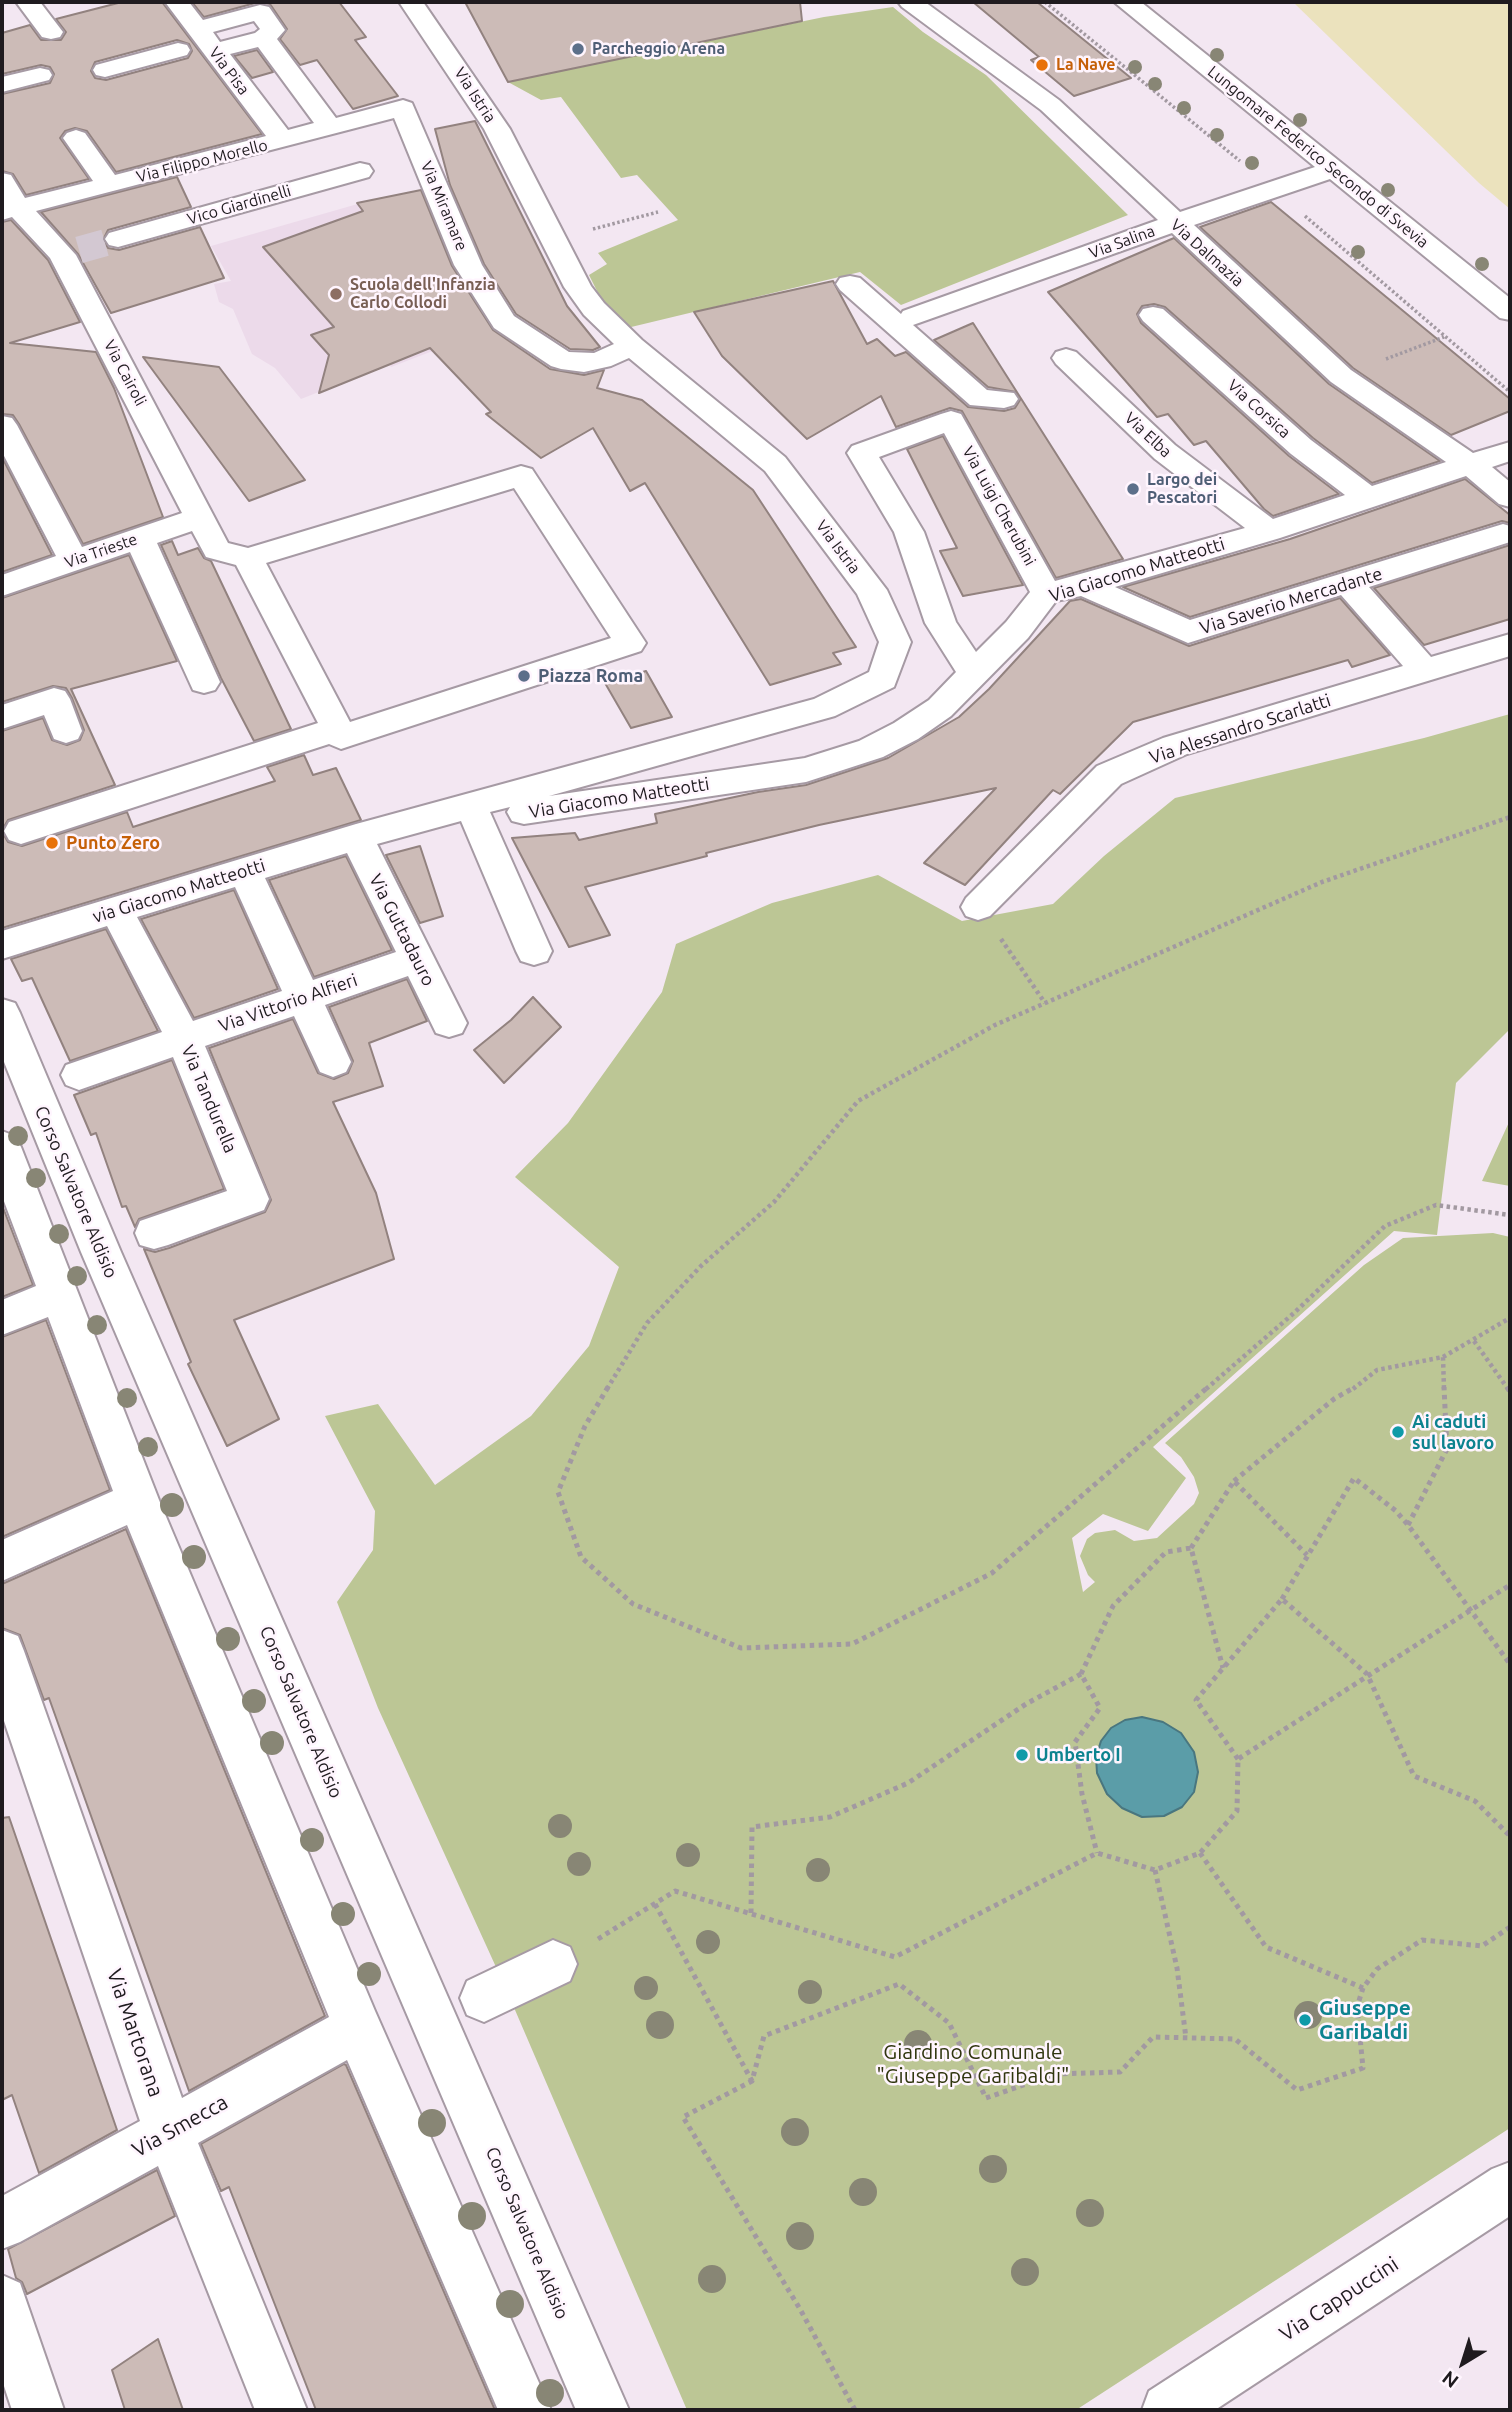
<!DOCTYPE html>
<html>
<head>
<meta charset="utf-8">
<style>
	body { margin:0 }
	#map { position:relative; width:1512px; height:2412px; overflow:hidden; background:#f3e7f2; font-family:Ubuntu,sans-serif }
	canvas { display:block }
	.frame { position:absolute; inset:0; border:4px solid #1f1b1f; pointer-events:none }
	.north { position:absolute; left:1428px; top:2328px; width:70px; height:70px; -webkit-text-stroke:5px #fff5fe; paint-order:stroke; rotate:218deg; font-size:19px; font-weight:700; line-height:28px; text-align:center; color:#1f1b1f }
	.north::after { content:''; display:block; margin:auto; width:24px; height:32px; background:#1f1b1f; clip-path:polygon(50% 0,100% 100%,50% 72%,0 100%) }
</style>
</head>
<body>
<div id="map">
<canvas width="1512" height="2412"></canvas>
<div class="frame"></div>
<div class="north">N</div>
</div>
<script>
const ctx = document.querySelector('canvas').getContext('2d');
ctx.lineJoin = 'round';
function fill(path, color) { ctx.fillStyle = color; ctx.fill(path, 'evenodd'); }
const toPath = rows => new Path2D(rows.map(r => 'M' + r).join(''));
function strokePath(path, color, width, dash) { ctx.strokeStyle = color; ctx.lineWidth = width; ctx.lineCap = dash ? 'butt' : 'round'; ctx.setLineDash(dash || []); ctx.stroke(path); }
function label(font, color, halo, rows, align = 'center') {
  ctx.font = font + ' Ubuntu,sans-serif'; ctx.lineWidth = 5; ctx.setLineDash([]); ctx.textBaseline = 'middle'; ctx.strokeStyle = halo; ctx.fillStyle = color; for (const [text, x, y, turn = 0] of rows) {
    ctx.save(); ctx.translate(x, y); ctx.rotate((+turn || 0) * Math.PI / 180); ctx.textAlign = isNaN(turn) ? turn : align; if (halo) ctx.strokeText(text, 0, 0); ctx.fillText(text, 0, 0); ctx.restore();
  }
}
const built = toPath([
	[427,193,447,285,490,329,391,367,380,347,369,372,301,399,275,368,252,354,233,309,219,302,214,284,231,281,211,246,382,197,386,203]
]);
const green = toPath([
	[893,7,923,32,986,75,1128,215,901,305,860,272,627,328,604,305,589,275,607,264,598,253,678,220,637,175,621,178,561,97,541,100,508,82,824,17],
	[1510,714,1510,1029,1456,1083,1437,1235,1394,1231,1153,1447,1186,1478,1148,1531,1103,1514,1072,1538,1083,1592,1095,1582,1088,1575,1080,1556,1087,1539,1095,1533,1115,1530,1134,1541,1157,1538,1194,1504,1199,1493,1194,1477,1181,1457,1165,1443,1364,1265,1403,1238,1493,1233,1510,1237,1510,2128,1076,2410,687,2410,506,1989,378,1708,337,1602,373,1550,375,1511,325,1416,378,1404,435,1485,531,1416,589,1346,619,1267,515,1177,568,1123,662,992,676,944,772,903,878,875,962,921,1053,904,1104,856,1175,798,1424,738],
	[1510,1120,1510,1186,1482,1181]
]);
const sand = toPath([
	[1293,2,1510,2,1510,209,1479,183]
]);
const water = toPath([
	[1142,1717,1163,1722,1181,1733,1194,1752,1198,1772,1194,1792,1182,1807,1164,1816,1142,1817,1122,1808,1107,1794,1097,1773,1096,1757,1101,1741,1111,1728,1125,1720,1142,1717]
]);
const building = toPath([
	[122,2,162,2,262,134,116,172,87,131,75,128,65,131,60,138,89,179,26,195,13,174,2,171,2,94,50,83,54,74,50,67,41,65,2,74,2,33,30,25,41,40,61,40,66,32,56,19,122,2],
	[177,40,189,44,192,51,188,58,106,80,95,78,91,71,95,62,177,40],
	[192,2,339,2,366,37,355,40,398,96,353,109,317,60,300,65,280,39,287,29,270,4,259,2,204,17,192,2],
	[465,2,800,2,802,21,508,82,465,2],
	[973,2,1037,2,1131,78,1074,96,1031,60,1039,57,973,2],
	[257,50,273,72,252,78,234,56,257,50],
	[475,121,567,306,600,347,593,350,570,349,516,314,484,264,450,185,435,129,475,121],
	[177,177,191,207,108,230,103,240,108,248,119,250,200,227,224,278,111,313,78,254,41,212,177,177],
	[421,190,452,266,493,330,550,369,584,375,604,370,597,388,642,400,753,490,856,647,833,653,841,664,770,685,645,483,630,491,593,428,541,458,486,414,491,412,430,348,319,393,329,355,311,335,334,327,263,247,363,211,357,203,421,190],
	[1271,202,1510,399,1510,411,1451,435,1353,368,1200,227,1271,202],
	[11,220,48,260,80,322,10,343,96,352,114,388,163,517,83,544,19,424,13,415,2,414,2,222,11,220],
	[1174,238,1329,384,1440,461,1372,483,1313,438,1165,307,1154,304,1142,306,1137,314,1141,323,1289,456,1339,494,1273,516,1264,509,1206,441,1194,445,1168,414,1157,417,1048,292,1174,238],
	[833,281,867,344,877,339,895,356,906,352,968,407,1004,411,1015,408,1020,400,1016,392,988,387,934,340,973,323,1123,559,1056,578,962,411,950,408,896,427,881,396,807,439,722,356,694,312,833,281],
	[143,357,219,367,305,480,249,501,143,357],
	[943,436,1023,585,963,596,940,551,957,548,907,449,943,436],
	[2,457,52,555,2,572,2,457],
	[1465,479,1510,515,1510,523,1502,521,1190,617,1123,587,1290,539,1465,479],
	[172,541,178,555,198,548,204,558,211,561,291,729,254,741,221,678,161,545,172,541],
	[1510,545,1510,619,1424,645,1374,588,1510,545],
	[129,555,177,661,71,689,115,785,8,820,2,830,2,731,43,718,52,740,67,745,80,740,84,730,72,698,66,688,53,686,2,702,2,598,129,555],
	[1340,598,1390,655,1352,667,1348,660,1133,722,1060,794,1053,790,965,885,924,863,996,788,819,825,706,853,707,856,585,887,610,935,569,947,512,838,575,833,579,840,657,823,655,814,758,792,806,785,888,758,959,717,989,689,1070,601,1081,599,1189,646,1340,598],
	[646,671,672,717,631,728,605,683,646,671],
	[304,755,313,775,336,768,361,820,2,928,2,832,8,842,22,846,127,812,133,827,275,781,267,767,304,755],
	[420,846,443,916,420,923,386,855,420,846],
	[346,856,392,950,314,977,269,880,346,856],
	[234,890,278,989,194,1018,141,919,234,890],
	[106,929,158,1031,70,1061,32,978,22,981,11,959,106,929],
	[407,979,427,1021,369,1043,383,1086,333,1102,376,1193,394,1259,234,1320,279,1419,227,1446,188,1364,191,1362,144,1249,155,1252,169,1248,265,1212,271,1200,209,1048,293,1019,318,1073,334,1079,348,1073,353,1061,329,1007,407,979],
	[533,997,561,1027,504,1083,474,1050,511,1020,533,997],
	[172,1060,224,1189,139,1219,135,1227,126,1206,122,1207,96,1133,91,1135,74,1095,172,1060],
	[2,1205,33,1285,2,1297,2,1205],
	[46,1320,110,1490,2,1537,2,1337,46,1320],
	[126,1529,325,2016,189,2091,49,1698,44,1700,20,1635,2,1628,2,1584,126,1529],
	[9,1817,117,2130,39,2173,12,2095,2,2100,2,1818,9,1817],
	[344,2064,346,2065,495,2410,316,2410,229,2187,221,2191,201,2144,344,2064],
	[157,2170,175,2216,27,2294,22,2282,16,2278,8,2249,157,2170],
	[158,2339,183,2410,125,2410,112,2370,158,2339]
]);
const minorTunnel = toPath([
	[79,250,118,239]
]);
const pathFar2 = toPath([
	[1045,2,1240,161],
	[1305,216,1510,392],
	[593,229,658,212],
	[1386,359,1444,337]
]);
const pathFar1 = toPath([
	[1001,939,1045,1003],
	[1474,1341,1508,1389],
	[1443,1357,1510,1318],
	[607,1389,647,1323,701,1266,774,1202,858,1101,995,1025,1322,882,1510,817],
	[1206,1389,1294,1313,1385,1226,1436,1205,1510,1215],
	[1353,1389,1377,1370,1443,1357,1444,1389]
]);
const path = toPath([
	[608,1387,585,1426,558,1492,581,1557,633,1604,741,1648,852,1644,992,1573,1208,1387],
	[1507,1387,1510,1392],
	[1234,1481,1334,1399,1355,1387],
	[1408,1525,1447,1449,1444,1387],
	[1191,1548,1234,1481,1307,1555],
	[1282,1599,1354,1478,1396,1511,1408,1525,1510,1664],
	[1081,1674,1113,1606,1166,1552,1191,1548,1223,1668],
	[1238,1759,1196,1700,1282,1599,1367,1674,1414,1776,1475,1801,1510,1836],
	[1200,1853,1266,1947,1363,1988],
	[1155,1870,1177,1968,1186,2038],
	[655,1904,752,2081],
	[751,1913,752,1827,830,1817,908,1783,1026,1704,1081,1674,1100,1708,1075,1742,1082,1794,1097,1853],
	[598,1939,675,1891,895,1957,1097,1853,1155,1870,1200,1853,1237,1811,1238,1759,1510,1585],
	[855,2410,800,2309,683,2117,752,2081,764,2036,899,1984,949,2023,986,2098,1055,2074,1120,2072,1153,2037,1235,2039,1297,2090,1363,2068,1357,2007,1363,1988,1377,1969,1422,1940,1482,1946,1510,1927]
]);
const minor = toPath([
	[16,2,40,2,63,32,60,37,51,39,42,37,16,2],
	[165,2,189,2,203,20,260,5,269,7,285,30,277,39,336,118,403,100,412,103,482,265,514,316,569,352,594,353,614,344,584,315,564,287,484,129,399,2,423,2,510,129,591,286,604,303,642,340,785,457,887,590,911,642,894,687,835,716,549,796,805,758,859,741,894,723,929,700,956,672,925,623,894,532,847,453,852,446,941,414,951,411,961,414,1055,581,1245,528,1155,459,1056,364,1052,358,1056,352,1066,349,1076,352,1175,445,1273,519,1345,495,1291,454,1143,321,1139,315,1143,309,1153,307,1163,309,1311,440,1372,486,1446,462,1331,382,1172,233,913,325,987,390,1014,393,1018,399,1014,405,1004,408,970,405,840,290,836,284,840,278,850,276,860,278,901,314,903,311,1158,220,1041,110,902,7,898,2,925,2,1059,100,1180,212,1315,167,1114,2,1141,2,1510,298,1510,320,1500,318,1330,179,1194,225,1351,370,1473,453,1510,442,1510,461,1492,467,1510,482,1510,507,1499,504,1466,476,1280,538,1115,587,1190,620,1503,524,1510,526,1510,542,1369,587,1431,657,1510,634,1510,656,1187,754,1121,784,990,916,978,920,966,916,961,907,966,898,1097,766,1163,738,1403,666,1341,595,1188,643,1081,596,1056,601,1028,638,951,716,918,739,883,757,806,782,524,824,512,821,507,812,510,807,490,812,552,951,547,961,534,965,521,961,516,951,461,821,377,844,467,1023,462,1033,449,1037,436,1033,408,976,325,1005,351,1062,346,1072,333,1077,320,1072,294,1016,205,1046,269,1199,264,1210,168,1245,154,1249,140,1245,135,1233,140,1221,227,1191,173,1057,79,1090,66,1085,61,1075,66,1065,162,1032,107,926,2,959,2,931,356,824,814,699,869,672,879,642,857,594,765,471,629,358,611,366,584,372,561,369,551,366,494,328,454,265,394,118,36,211,76,255,228,543,248,548,521,466,532,469,646,643,641,651,353,745,341,749,329,744,21,844,9,840,4,831,9,822,318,723,236,565,206,557,192,531,157,543,220,682,215,690,204,693,193,690,130,552,2,596,2,575,56,556,2,452,2,416,12,418,17,425,82,547,182,513,50,258,12,217,2,220,2,173,11,175,25,198,93,181,63,138,67,133,76,130,85,133,115,175,266,136,165,2],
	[254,21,260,29,255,33,220,42,213,32,254,21],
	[258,47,314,123,288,130,230,54,258,47],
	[944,433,1030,592,1006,622,976,652,956,622,924,532,879,457,944,433],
	[514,488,611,638,350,722,266,563,514,488],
	[347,853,396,952,313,980,265,878,347,853],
	[235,887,282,991,193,1021,137,917,235,887],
	[178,43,187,45,190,50,187,55,105,77,96,75,93,70,96,65,178,43],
	[40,68,49,70,52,75,49,80,2,92,2,77,40,68],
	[360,163,369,165,373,171,369,177,118,247,109,245,105,239,109,233,360,163],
	[54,688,65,691,70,699,82,731,78,739,66,743,54,739,44,715,2,729,2,705,54,688],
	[2,999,15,1003,20,1013,121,1252,629,2410,576,2410,81,1252,2,1057,2,999],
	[2,1131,15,1136,21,1147,159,1500,375,2011,551,2410,498,2410,347,2060,198,2143,307,2410,255,2410,158,2166,20,2242,2,2249,2,2196,140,2121,2,1715,2,1630,18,1636,24,1651,182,2098,329,2017,127,1525,2,1581,2,1540,113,1491,48,1317,2,1335,2,1300,36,1286,2,1196,2,1131],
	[553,1940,570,1947,577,1964,570,1981,484,2022,467,2015,460,1998,467,1981,553,1940],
	[1510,2162,1510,2216,1215,2410,1142,2410,1149,2391,1492,2169,1510,2162],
	[2,2275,20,2283,64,2410,12,2410,2,2380,2,2275]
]);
const trees = [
	[1217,55,7],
	[1135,67,7],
	[1155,84,7],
	[1184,108,7],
	[1300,120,7],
	[1217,135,7],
	[1252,163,7],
	[1388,190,7],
	[1358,252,7],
	[1482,264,7],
	[18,1136,10],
	[36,1178,10],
	[59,1234,10],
	[77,1276,10],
	[97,1325,10],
	[127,1398,10],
	[148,1447,10],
	[172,1505,12],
	[194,1557,12],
	[228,1639,12],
	[254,1701,12],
	[272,1743,12],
	[560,1826,12],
	[312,1840,12],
	[688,1855,12],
	[579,1864,12],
	[818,1870,12],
	[343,1914,12],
	[708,1942,12],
	[369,1974,12],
	[646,1988,12],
	[810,1992,12],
	[1308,2015,14],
	[660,2025,14],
	[918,2044,14],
	[432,2123,14],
	[795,2132,14],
	[993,2169,14],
	[863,2192,14],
	[1090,2213,14],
	[472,2216,14],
	[800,2236,14],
	[1025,2272,14],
	[712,2279,14],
	[510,2304,14],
	[550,2393,14]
];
const markers = [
	[578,49,7,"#5c6f8a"],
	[1042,65,7,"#e8710a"],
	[336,294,7,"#8d6e63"],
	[1133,489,7,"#5c6f8a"],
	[524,676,7,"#5c6f8a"],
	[52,843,7,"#e8710a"],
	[1398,1432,7,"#0f9aa8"],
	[1022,1755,7,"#0f9aa8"],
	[1305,2020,7,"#0f9aa8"]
];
const farServicenames = [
	["Parcheggio Arena",592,49],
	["Largo dei",1147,480],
	["Pescatori",1147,498]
];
const farFoodnames = [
	["La Nave",1056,65]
];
const farStreetnames = [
	["Via Pisa",229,71,53],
	["Via Istria",475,95,57],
	["Lungomare Federico Secondo di Svevia",1318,157,39],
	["Via Filippo Morello",202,161,-14],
	["Vico Giardinelli",239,205,-16],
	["Via Miramare",444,206,67],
	["Via Salina",1122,242,-20],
	["Via Dalmazia",1207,253,42],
	["Via Cairoli",125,373,62],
	["Via Corsica",1259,409,42],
	["Via Elba",1148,435,43],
	["Via Luigi Cherubini",999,506,61],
	["Via Istria",838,547,53],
	["Via Trieste",101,551,-19]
];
const farEducationnames = [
	["Scuola dell'Infanzia",350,285],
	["Carlo Collodi",350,303]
];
const streetNames = [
	["Via Giacomo Matteotti",1137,570,-17],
	["Via Saverio Mercadante",1291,601,-17],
	["Via Alessandro Scarlatti",1240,729,-18],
	["Via Giacomo Matteotti",619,798,-9],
	["via Giacomo Matteotti",179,891,-17],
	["Via Guttadauro",402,930,63],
	["Via Vittorio Alfieri",288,1003,-19],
	["Via Tandurella",209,1099,67],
	["Corso Salvatore Aldisio",76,1192,67],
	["Corso Salvatore Aldisio",301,1712,67],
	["Corso Salvatore Aldisio",527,2233,67]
];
const serviceNames = [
	["Piazza Roma",538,676]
];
const foodNames = [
	["Punto Zero",66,843]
];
const cultureNames = [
	["Ai caduti",1412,1422],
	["sul lavoro",1412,1443],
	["Umberto I",1036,1755]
];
const nearCulturenames = [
	["Giuseppe",1319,2008],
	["Garibaldi",1319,2032]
];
const nearStreetnames = [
	["Via Martorana",135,2033,71],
	["Via Smecca",180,2126,-29],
	["Via Cappuccini",1339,2299,-33]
];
const nearParknames = [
	["Giardino Comunale",973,2052],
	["\"Giuseppe Garibaldi\"",973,2076]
];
fill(built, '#ecdaea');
fill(green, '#bcc695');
fill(sand, '#ebe2bd');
fill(water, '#5b9da8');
strokePath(water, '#49767f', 2);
fill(building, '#ccbbb7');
strokePath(building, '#92827f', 2);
strokePath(minorTunnel, '#d3c8d2', 27, [27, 14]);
strokePath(minor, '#a69aa4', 4);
strokePath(pathFar2, '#a299a1', 3.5, [2.5, 2.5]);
strokePath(pathFar1, '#a299a1', 4.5, [3.5, 3.5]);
strokePath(path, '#a299a1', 5, [4.5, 4.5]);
fill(minor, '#fff');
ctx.fillStyle = '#888675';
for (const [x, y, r] of trees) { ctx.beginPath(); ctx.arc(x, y, r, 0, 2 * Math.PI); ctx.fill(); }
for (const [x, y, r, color] of markers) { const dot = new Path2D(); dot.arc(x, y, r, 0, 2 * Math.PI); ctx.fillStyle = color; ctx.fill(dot); strokePath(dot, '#fff5fe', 2.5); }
label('bold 16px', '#4e5e75', '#fff5fe', farServicenames, 'left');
label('bold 16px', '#c56008', '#fff5fe', farFoodnames, 'left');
label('16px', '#1f1b1f', '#fff5fe', farStreetnames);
label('bold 16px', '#785e54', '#fff5fe', farEducationnames, 'left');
label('18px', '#1f1b1f', '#fff5fe', streetNames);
label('bold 18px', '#4e5e75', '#fff5fe', serviceNames, 'left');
label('bold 18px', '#c56008', '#fff5fe', foodNames, 'left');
label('bold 18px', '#0d838f', '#fff5fe', cultureNames, 'left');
label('bold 21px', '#0d838f', '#fff5fe', nearCulturenames, 'left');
label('21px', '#1f1b1f', '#fff5fe', nearStreetnames);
label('21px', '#30360e', '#fff5fe', nearParknames);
</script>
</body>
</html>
